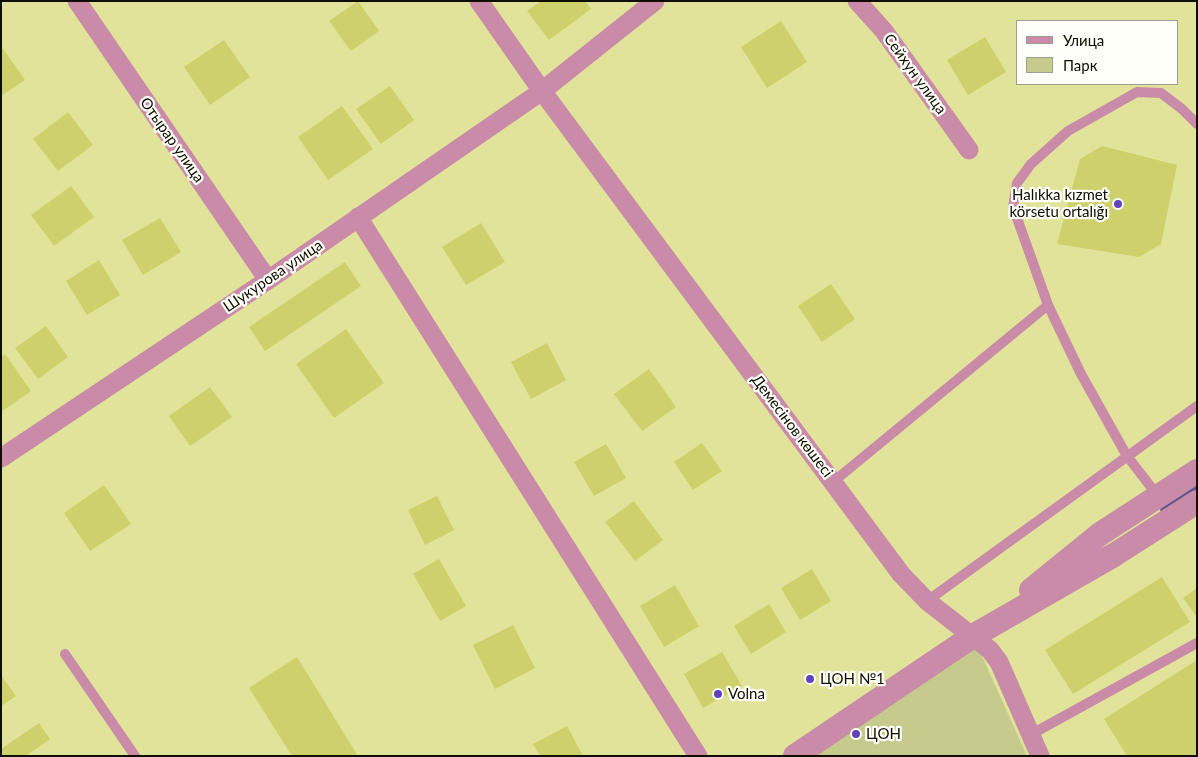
<!DOCTYPE html>
<html>
<head>
<meta charset="utf-8">
<style>
	body { margin:0 }
	#map { position:relative; width:1198px; height:757px; overflow:hidden; background:#e0e399; font-family:Lato,sans-serif }
	canvas { display:block }
	.frame { position:absolute; inset:0; border:2px solid #0d0d00; pointer-events:none }
	.legend { position:absolute; left:1016px; top:20px; width:162px; height:65px; box-sizing:border-box; background:#fefff8; border:1px solid #9e9e95; margin:0; padding:6px 9px; list-style:none; font-size:15px; color:#0d0d00 }
	.legend li { display:flex; align-items:center; gap:10px; height:25px }
	.legend b { width:25px; border:1px solid #9e9e95 }
</style>
</head>
<body>
<div id="map">
<canvas width="1198" height="757"></canvas>
<div class="frame"></div>
<ul class="legend">
<li><b style="height:6px;background:#c98ba8"></b>Улица</li>
<li><b style="height:14px;background:#c7ca8d"></b>Парк</li>
</ul>
</div>
<script>
const ctx = document.querySelector('canvas').getContext('2d');
ctx.lineJoin = 'round';
function fill(path, color) { ctx.fillStyle = color; ctx.fill(path, 'evenodd'); }
const toPath = rows => new Path2D(rows.map(r => 'M' + r).join(''));
function strokePath(path, color, width, dash) { ctx.strokeStyle = color; ctx.lineWidth = width; ctx.lineCap = dash ? 'butt' : 'round'; ctx.setLineDash(dash || []); ctx.stroke(path); }
function label(font, color, halo, rows, align = 'center') {
  ctx.font = font + ' Lato,sans-serif'; ctx.lineWidth = 4.5; ctx.setLineDash([]); ctx.textBaseline = 'middle'; ctx.strokeStyle = halo; ctx.fillStyle = color; for (const [text, x, y, turn = 0] of rows) {
    ctx.save(); ctx.translate(x, y); ctx.rotate((+turn || 0) * Math.PI / 180); ctx.textAlign = isNaN(turn) ? turn : align; if (halo) ctx.strokeText(text, 0, 0); ctx.fillText(text, 0, 0); ctx.restore();
  }
}
const green = toPath([
	[973,636,1027,756,795,756]
]);
const stream = toPath([
	[1163,510,1197,487]
]);
const building = toPath([
	[358,1,379,31,351,51,329,21],
	[541,1,585,1,591,9,549,40,527,11],
	[781,21,807,62,767,88,741,47],
	[985,37,1006,72,968,95,947,60],
	[224,40,250,77,210,105,184,67],
	[1,46,25,80,1,96],
	[390,86,414,120,381,144,356,109],
	[342,106,373,149,328,180,298,137],
	[68,112,93,145,58,171,33,139],
	[1102,146,1177,165,1161,244,1139,257,1057,244,1080,159],
	[71,186,94,217,54,246,31,215],
	[160,218,181,252,143,275,122,240],
	[481,223,505,262,466,285,442,247],
	[99,260,120,295,87,315,66,281],
	[345,262,361,286,265,351,249,327],
	[831,284,855,319,822,342,798,306],
	[46,326,68,357,38,379,15,348],
	[346,329,384,383,334,418,296,364],
	[547,343,566,380,531,399,511,362],
	[5,354,31,391,1,412,1,357],
	[649,369,676,407,642,431,614,394],
	[210,387,232,417,190,446,169,416],
	[702,443,722,471,693,490,674,462],
	[606,444,626,478,594,496,574,462],
	[104,485,131,524,90,551,64,513],
	[437,496,454,530,425,545,408,510],
	[634,501,663,540,635,561,605,522],
	[439,559,466,606,440,621,413,574],
	[812,569,831,601,800,620,781,588],
	[1162,577,1190,622,1073,694,1045,650],
	[675,585,699,626,664,647,640,606],
	[1197,588,1197,616,1196,616,1183,598],
	[769,604,786,632,751,654,734,626],
	[513,625,535,668,495,689,473,645],
	[722,652,742,686,703,708,684,674],
	[297,657,358,756,292,756,249,688],
	[1197,660,1197,756,1127,756,1104,719],
	[1,675,16,696,1,706],
	[39,723,50,739,26,756,1,756,1,749],
	[567,726,583,756,540,756,533,744]
]);
const service = toPath([
	[833,482,1048,305],
	[1158,496,1127,456,1081,374,1048,305,1013,207,1017,183,1031,164,1068,131,1137,92,1161,93,1182,109,1197,124],
	[927,601,1197,406],
	[65,654,135,756],
	[1030,735,1197,643]
]);
const minor = toPath([
	[77,1,268,280],
	[479,1,542,91,901,574,927,601,990,650,999,662,1040,756],
	[857,1,884,31,969,150],
	[358,217,698,756],
	[1,458,268,280,542,91,655,1]
]);
const tertiary = toPath([
	[1031,590,1100,534,1197,471],
	[795,756,973,636,1114,555,1197,502]
]);
const markers = [
	[1118,204,5,"#6343bb"],
	[810,679,5,"#6343bb"],
	[718,694,5,"#6343bb"],
	[856,734,5,"#6343bb"]
];
const streetNames = [
	["Сейхун улица",915,74,54],
	["Отырар улица",172,140,55],
	["Шукурова улица",273,276,-34],
	["Демесінов көшесі",792,426,53]
];
const poiNames = [
	["Halıkka kızmet",1108,195,"right"],
	["körsetu ortalığı",1108,212,"right"],
	["ЦОН №1",820,679],
	["Volna",728,694],
	["ЦОН",866,734]
];
fill(green, '#c7ca8d');
strokePath(stream, '#5e538a', 5.5);
fill(building, '#ced16b');
strokePath(service, '#c98ba8', 10);
strokePath(minor, '#c98ba8', 19);
strokePath(tertiary, '#c98ba8', 24);
for (const [x, y, r, color] of markers) { const dot = new Path2D(); dot.arc(x, y, r, 0, 2 * Math.PI); ctx.fillStyle = color; ctx.fill(dot); strokePath(dot, '#fefff8', 2); }
label('15px', '#0d0d00', '#fefff8', streetNames);
label('15px', '#0d0d00', '#fefff8', poiNames, 'left');
</script>
</body>
</html>
